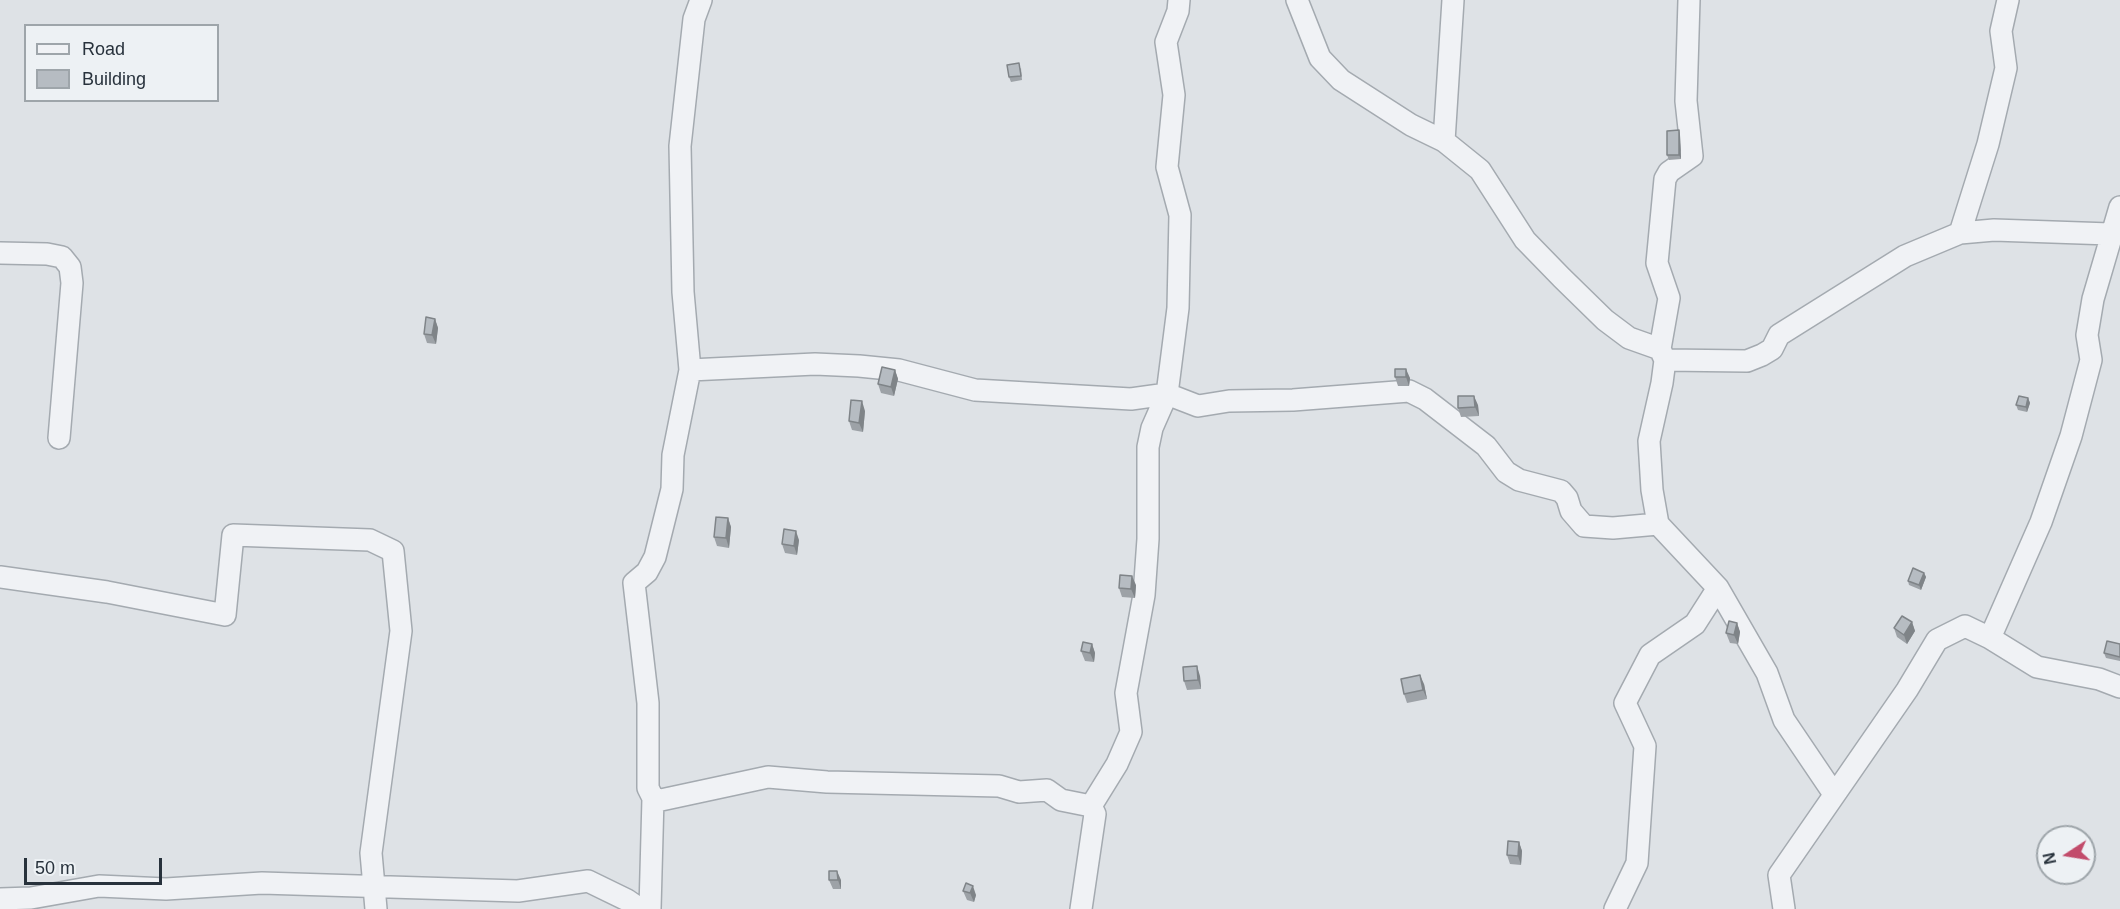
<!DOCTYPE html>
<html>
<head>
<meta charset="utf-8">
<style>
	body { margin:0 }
	#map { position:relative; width:2120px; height:909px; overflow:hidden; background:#dee2e6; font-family:Arial,sans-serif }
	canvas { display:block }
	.legend { position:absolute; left:24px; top:24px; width:195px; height:78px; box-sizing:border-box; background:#edf1f4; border:2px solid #9ea5aa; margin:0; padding:8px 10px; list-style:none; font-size:18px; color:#28323c }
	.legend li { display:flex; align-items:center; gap:12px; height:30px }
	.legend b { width:30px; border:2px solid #9ea5aa }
	.north { position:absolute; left:2036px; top:825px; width:60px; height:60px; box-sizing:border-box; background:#edf1f4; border:2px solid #9ea5aa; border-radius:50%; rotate:258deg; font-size:16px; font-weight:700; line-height:24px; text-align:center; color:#28323c }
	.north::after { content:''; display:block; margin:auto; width:21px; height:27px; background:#c24c6b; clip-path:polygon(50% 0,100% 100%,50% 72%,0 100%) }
	.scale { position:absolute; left:24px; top:858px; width:138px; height:27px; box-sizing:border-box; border:3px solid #28323c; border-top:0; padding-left:8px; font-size:18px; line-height:21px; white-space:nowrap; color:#28323c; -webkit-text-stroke:4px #edf1f4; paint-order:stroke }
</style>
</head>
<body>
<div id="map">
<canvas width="2120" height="909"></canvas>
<ul class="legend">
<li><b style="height:8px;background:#f0f2f5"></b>Road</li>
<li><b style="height:16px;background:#b6bcc2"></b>Building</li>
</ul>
<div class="north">N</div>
<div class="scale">50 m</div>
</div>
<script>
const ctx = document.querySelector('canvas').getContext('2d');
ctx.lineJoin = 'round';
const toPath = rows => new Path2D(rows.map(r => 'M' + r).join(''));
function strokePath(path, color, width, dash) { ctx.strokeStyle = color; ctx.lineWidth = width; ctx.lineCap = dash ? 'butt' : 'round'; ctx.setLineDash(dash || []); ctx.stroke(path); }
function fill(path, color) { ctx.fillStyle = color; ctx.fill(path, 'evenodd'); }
const street = toPath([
	[701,0,694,19,680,146,683,292,690,370,673,455,672,489,655,557,647,572,634,583,648,703,648,788,653,798,661,800,768,777,827,782,999,786,1019,792,1047,790,1061,800,1091,806,1095,814,1081,909],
	[1297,0,1320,58,1341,80,1411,125,1444,141,1480,170,1525,240,1562,278,1605,320,1629,338,1660,349,1665,360,1662,383,1649,441,1652,490,1658,524,1718,588,1767,673,1784,720,1834,794],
	[1444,141,1453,0],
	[1960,233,1988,144,2006,68,2001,31,2008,0],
	[0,253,47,254,62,257,70,267,72,283,59,438],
	[1660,349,1669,298,1657,263,1665,179,1669,172,1692,156,1686,101,1689,0],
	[1665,360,1747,361,1762,355,1772,349,1779,335,1905,256,1960,233,1994,230,2110,234],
	[690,370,815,364,859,366,899,370,975,390,1131,399,1167,394,1198,406,1229,401,1293,400,1409,391,1425,399,1486,446,1506,472,1519,480,1561,491,1567,498,1571,511,1584,526,1613,528,1658,524],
	[0,577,107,592,225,615,233,535,370,540,393,551,401,631,371,853,376,909],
	[1990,638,2041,522,2071,436,2091,360,2087,335,2093,299,2120,207],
	[1091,806,1117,764,1131,732,1126,693,1144,595,1148,539,1148,447,1152,428,1167,394,1178,308,1180,215,1167,167,1174,95,1166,42,1178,11,1179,0],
	[0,899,31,898,99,886,166,889,262,883,518,891,588,881,627,900,640,909],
	[650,909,653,798],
	[1615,909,1637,863,1645,746,1625,703,1650,655,1695,624,1718,588],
	[1784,909,1779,875,1907,690,1937,640,1965,626,1990,638,2037,667,2099,679,2120,687]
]);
const wall = toPath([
	[1021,68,1022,80,1011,82,1009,77],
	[1679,130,1680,135,1681,159,1669,160,1667,155],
	[435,319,438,328,436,344,427,343,424,334],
	[1395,369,1410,378,1409,386,1398,386,1395,377],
	[895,370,898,379,894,396,881,393,878,384],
	[2028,398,2030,403,2027,412,2018,410,2016,405],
	[1478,405,1479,416,1461,417,1458,408],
	[865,411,863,432,852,430,849,421],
	[728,518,731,527,729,548,717,546,714,537],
	[799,540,797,555,785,553,782,544],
	[1924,573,1926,577,1921,590,1909,585,1908,581],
	[1136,585,1135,598,1122,597,1119,588],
	[1912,622,1915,631,1907,644,1897,637,1894,628],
	[1737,623,1740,632,1738,644,1730,643,1726,633],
	[1092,644,1095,653,1094,662,1085,661,1081,651],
	[2120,644,2120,661,2106,658,2104,653],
	[1200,676,1201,689,1187,690,1184,681],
	[1424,684,1427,699,1407,703,1404,694],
	[1519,842,1522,851,1521,865,1510,864,1507,855],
	[829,880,841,880,841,889,833,889],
	[963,891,976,895,974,902,967,900]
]);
const shadedWall = toPath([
	[1679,130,1680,135,1681,159,1679,155],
	[435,319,438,328,436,344,432,335],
	[1406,369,1410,378,1409,386,1406,377],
	[895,370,898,379,894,396,891,387],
	[1474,396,1478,405,1479,416,1475,407],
	[2028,398,2030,403,2027,412,2026,407],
	[862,401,865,411,863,432,859,423],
	[728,518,731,527,729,548,726,538],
	[796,531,799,540,797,555,794,546],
	[1924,573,1926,577,1921,590,1919,585],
	[1132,576,1136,585,1135,598,1131,589],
	[1912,622,1915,631,1907,644,1904,635],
	[1737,623,1740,632,1738,644,1734,635],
	[1092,644,1095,653,1094,662,1090,653],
	[1197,666,1200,676,1201,689,1198,680],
	[1420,675,1424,684,1427,699,1423,690],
	[1519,842,1522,851,1521,865,1518,856],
	[837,871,841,880,841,889,838,880],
	[973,886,976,895,974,902,970,893]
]);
const building = toPath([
	[1019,63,1021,76,1009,77,1007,65,1019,63],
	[1679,130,1679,155,1667,155,1667,131,1679,130],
	[426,317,435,319,432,335,424,334,426,317],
	[882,367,895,370,891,387,878,384,882,367],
	[1395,369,1406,369,1406,377,1395,377,1395,369],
	[1458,396,1474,396,1475,407,1458,408,1458,396],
	[2019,396,2028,398,2026,407,2016,405,2019,396],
	[851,400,862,401,859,423,849,421,851,400],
	[716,517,728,518,726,538,714,537,716,517],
	[784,529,796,531,794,546,782,544,784,529],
	[1913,568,1924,573,1919,585,1908,581,1913,568],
	[1120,575,1132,576,1131,589,1119,588,1120,575],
	[1902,616,1912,622,1904,635,1894,628,1902,616],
	[1729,621,1737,623,1734,635,1726,633,1729,621],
	[2107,641,2120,644,2120,657,2104,653,2107,641],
	[1083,642,1092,644,1090,653,1081,651,1083,642],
	[1197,666,1198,680,1184,681,1183,667,1197,666],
	[1420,675,1423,690,1404,694,1401,679,1420,675],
	[1508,841,1519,842,1518,856,1507,855,1508,841],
	[829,871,837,871,838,880,829,880,829,871],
	[966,883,973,886,970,893,963,891,966,883]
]);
strokePath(street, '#a4aab0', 24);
strokePath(street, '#f0f2f5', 21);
fill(wall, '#9da2a7');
fill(shadedWall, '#7f8488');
fill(building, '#b6bcc2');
strokePath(building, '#7f8488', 1.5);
</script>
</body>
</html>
